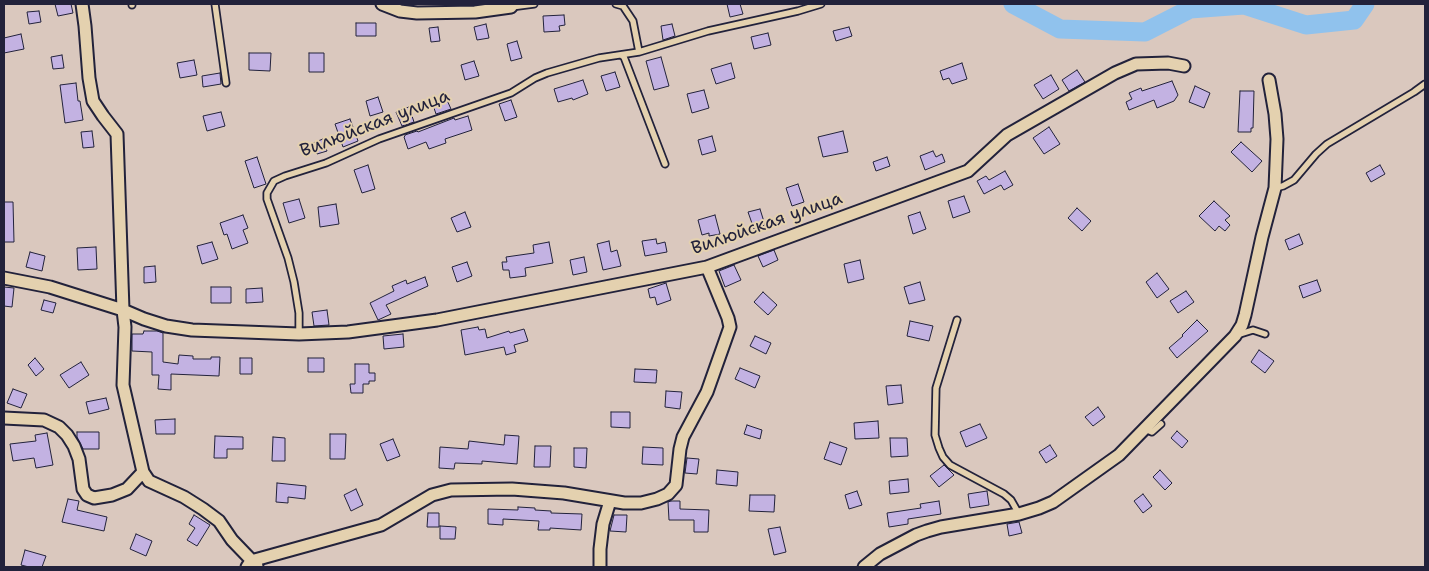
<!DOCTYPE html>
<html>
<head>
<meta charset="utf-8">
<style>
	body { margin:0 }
	#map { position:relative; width:1429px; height:571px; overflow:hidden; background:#dac8be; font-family:"Shantell Sans",sans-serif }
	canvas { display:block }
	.frame { position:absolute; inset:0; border:5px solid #22223b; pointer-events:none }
</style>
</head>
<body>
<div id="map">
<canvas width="1429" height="571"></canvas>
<div class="frame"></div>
</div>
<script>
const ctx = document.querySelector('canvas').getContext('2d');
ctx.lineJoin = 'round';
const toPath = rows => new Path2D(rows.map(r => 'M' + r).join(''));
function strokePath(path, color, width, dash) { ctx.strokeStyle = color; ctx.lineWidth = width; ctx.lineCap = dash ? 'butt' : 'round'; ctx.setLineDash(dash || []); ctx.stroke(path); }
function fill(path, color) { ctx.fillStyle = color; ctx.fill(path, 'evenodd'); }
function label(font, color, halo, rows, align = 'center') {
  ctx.font = font + ' "Shantell Sans",sans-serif'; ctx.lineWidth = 4; ctx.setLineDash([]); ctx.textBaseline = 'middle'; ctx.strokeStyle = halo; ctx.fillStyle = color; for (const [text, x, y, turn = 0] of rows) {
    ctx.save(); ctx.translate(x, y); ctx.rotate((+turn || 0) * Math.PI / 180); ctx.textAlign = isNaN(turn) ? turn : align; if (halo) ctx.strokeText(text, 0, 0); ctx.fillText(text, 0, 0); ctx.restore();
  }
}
const river = toPath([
	[1013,4,1060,29,1145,32,1190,9,1244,5,1306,25,1354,20,1365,4]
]);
const building = toPath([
	[55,4,71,4,73,13,58,16,55,4],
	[727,4,740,4,743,14,730,17,727,4],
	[39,11,41,22,29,24,27,12,39,11],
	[564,15,565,25,559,26,560,31,544,32,543,16,564,15],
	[356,23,376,23,376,36,356,36,356,23],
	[486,24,489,38,477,40,474,27,486,24],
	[672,24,675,36,663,40,661,26,672,24],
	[438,27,440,41,431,42,429,28,438,27],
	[849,27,852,36,836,41,833,31,849,27],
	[768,33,771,45,754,49,751,37,768,33],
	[21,34,24,49,4,53,4,38,21,34],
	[517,41,522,58,511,61,507,44,517,41],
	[249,53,271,53,270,71,249,70,249,53],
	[309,53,324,53,324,72,309,72,309,53],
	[62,55,64,68,53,69,51,57,62,55],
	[661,57,669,86,654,90,646,61,661,57],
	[194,60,197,75,180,78,177,63,194,60],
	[474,61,479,76,465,80,461,65,474,61],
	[731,63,735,78,716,84,711,69,731,63],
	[962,63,967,79,952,84,949,78,943,80,940,71,962,63],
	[1077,70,1085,82,1069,91,1062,80,1077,70],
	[615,72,620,87,606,91,601,76,615,72],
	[220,73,221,84,203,87,202,76,220,73],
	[1051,75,1059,89,1043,99,1034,85,1051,75],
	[583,80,588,94,573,100,572,98,558,102,554,89,583,80],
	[1172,81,1178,95,1174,101,1157,108,1154,100,1129,110,1126,102,1132,99,1129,93,1141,88,1142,91,1172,81],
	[76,83,78,101,80,101,83,120,65,123,60,85,76,83],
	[1195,86,1210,93,1204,108,1189,102,1195,86],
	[704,90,709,108,692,113,687,94,704,90],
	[1240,91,1254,91,1253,128,1251,128,1251,132,1238,132,1240,91],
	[378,97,383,112,370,116,366,101,378,97],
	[447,100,451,109,436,114,433,105,447,100],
	[511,100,517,117,505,121,499,104,511,100],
	[409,107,414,122,402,126,396,112,409,107],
	[221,112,225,126,207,131,203,116,221,112],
	[468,116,472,130,445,139,446,143,429,149,426,142,408,149,404,137,405,136,405,135,417,131,418,132,454,118,455,120,468,116],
	[350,119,358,141,343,147,335,124,350,119],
	[1049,127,1060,144,1044,154,1033,138,1049,127],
	[92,131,94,147,83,148,81,132,92,131],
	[843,131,848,152,823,157,818,137,843,131],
	[712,136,716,151,702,155,698,140,712,136],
	[323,139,327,151,317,154,313,143,323,139],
	[1241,142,1262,161,1252,172,1231,152,1241,142],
	[933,151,936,157,942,154,945,162,925,170,920,156,933,151],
	[257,157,266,184,254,188,245,161,257,157],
	[887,157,890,166,876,171,873,162,887,157],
	[368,165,375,189,362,193,354,170,368,165],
	[1380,165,1385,174,1371,182,1366,173,1380,165],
	[1005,171,1013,185,1004,190,1001,185,984,194,977,181,986,176,989,180,1005,171],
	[798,184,804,202,792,206,786,188,798,184],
	[964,196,970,212,953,218,948,201,964,196],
	[299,199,305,218,289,223,283,203,299,199],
	[1214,201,1230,216,1225,220,1230,225,1225,231,1219,226,1215,231,1199,216,1214,201],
	[4,202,13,202,14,242,4,242,4,202],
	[336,204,339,224,320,227,318,207,336,204],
	[1077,208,1091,221,1082,231,1068,218,1077,208],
	[760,209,765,225,754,229,748,212,760,209],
	[465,212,471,227,457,232,451,218,465,212],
	[920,212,926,229,913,234,908,216,920,212],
	[243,215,248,228,243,230,248,243,232,249,227,234,224,235,220,223,243,215],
	[715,215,720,234,709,236,709,233,702,235,698,220,715,215],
	[1299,234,1303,244,1289,250,1285,240,1299,234],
	[656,239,657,244,665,242,667,252,645,256,642,241,656,239],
	[609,241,611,252,617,250,621,266,603,270,597,244,609,241],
	[212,242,218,259,202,264,197,246,212,242],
	[549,242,553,263,525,268,526,276,510,278,509,270,503,270,502,262,507,262,506,257,534,253,533,245,549,242],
	[96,247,97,269,78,270,77,248,96,247],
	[774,250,778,260,763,267,758,256,774,250],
	[30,252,45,256,42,271,26,267,30,252],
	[584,257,587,272,573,275,570,260,584,257],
	[860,260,864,279,848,283,844,264,860,260],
	[467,262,472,276,457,282,452,267,467,262],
	[734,265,741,280,725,287,719,271,734,265],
	[155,266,156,282,144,283,144,267,155,266],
	[1157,273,1169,289,1157,298,1146,282,1157,273],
	[425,277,428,286,386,305,391,314,378,320,370,303,394,291,392,286,406,280,407,284,425,277],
	[1317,280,1321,291,1303,298,1299,286,1317,280],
	[920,282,925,300,909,304,904,287,920,282],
	[666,283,671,300,657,305,655,297,650,298,648,289,666,283],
	[4,287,14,288,12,307,4,306,4,287],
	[211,287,231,287,231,303,211,303,211,287],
	[262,288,263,302,246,303,246,289,262,288],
	[1186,291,1194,302,1178,313,1170,301,1186,291],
	[763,292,777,305,768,315,754,302,763,292],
	[44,300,56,303,53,313,41,310,44,300],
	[327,310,329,325,314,326,312,312,327,310],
	[1197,320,1208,331,1177,358,1169,348,1183,336,1182,335,1197,320],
	[910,321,933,326,929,341,907,336,910,321],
	[478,327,479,330,485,329,487,338,509,331,510,333,524,329,528,341,514,345,516,352,506,355,504,347,465,355,461,330,478,327],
	[144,331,157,331,163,333,163,362,178,364,179,355,193,356,193,359,211,359,211,357,220,357,219,376,171,374,171,390,158,389,159,375,152,375,152,352,132,351,132,334,143,334,144,331],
	[403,334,404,347,384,349,383,336,403,334],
	[755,336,771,343,766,354,750,346,755,336],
	[1259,350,1274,361,1265,373,1251,362,1259,350],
	[35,358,44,369,36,376,28,365,35,358],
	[240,358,252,358,252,374,240,374,240,358],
	[308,358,324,358,324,372,308,372,308,358],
	[81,362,89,375,69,388,60,375,81,362],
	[355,364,369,364,369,373,375,373,375,381,369,381,369,384,363,384,363,393,351,393,350,384,355,384,355,364],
	[740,368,760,376,755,388,735,379,740,368],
	[635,369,657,370,656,383,634,382,635,369],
	[901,385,903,403,888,405,886,386,901,385],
	[13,389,27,394,21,408,7,403,13,389],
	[666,391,682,392,680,409,665,407,666,391],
	[106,398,109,409,89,414,86,402,106,398],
	[1098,407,1105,417,1093,426,1085,417,1098,407],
	[611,412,630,412,630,428,611,427,611,412],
	[175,419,175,434,156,434,155,420,175,419],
	[878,421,879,438,855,439,854,423,878,421],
	[980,424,987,438,966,447,960,432,980,424],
	[747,425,762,430,760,439,744,434,747,425],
	[1177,431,1188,441,1182,448,1171,438,1177,431],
	[77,432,99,432,99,449,83,449,77,437,77,432],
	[47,433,53,465,36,468,34,458,13,461,10,444,36,441,35,435,47,433],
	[330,434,346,434,345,459,330,459,330,434],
	[505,435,519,436,517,464,482,461,482,464,455,463,454,469,439,468,440,447,468,449,469,441,504,445,505,435],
	[215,436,243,437,243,449,227,449,227,458,214,458,215,436],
	[273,437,285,438,285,461,272,461,273,437],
	[890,438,907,438,908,456,891,457,890,438],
	[393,439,400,456,387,461,380,444,393,439],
	[830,442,847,448,841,465,824,459,830,442],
	[1050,445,1057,456,1046,463,1039,452,1050,445],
	[535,446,551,446,550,467,534,467,535,446],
	[643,447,663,448,663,465,642,464,643,447],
	[574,448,587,448,586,468,574,467,574,448],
	[687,458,699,459,697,474,685,473,687,458],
	[944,465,954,475,939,487,930,476,944,465],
	[717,470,738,472,737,486,716,484,717,470],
	[1160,470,1172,483,1165,490,1153,477,1160,470],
	[908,479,909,492,890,494,889,481,908,479],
	[277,483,306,486,305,499,288,497,288,503,276,502,277,483],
	[356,489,363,505,351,511,344,495,356,489],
	[857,491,862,505,849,509,845,495,857,491],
	[987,491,989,505,970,508,968,494,987,491],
	[1143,494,1152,506,1143,513,1134,501,1143,494],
	[750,495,775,495,774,512,749,511,750,495],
	[68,499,79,501,77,510,107,517,104,531,62,522,68,499],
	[671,501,680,501,680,509,709,510,708,532,694,532,694,520,669,520,668,502,671,501],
	[939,501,941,514,908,519,908,524,889,527,887,513,921,508,920,504,939,501],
	[518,507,535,508,535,510,551,511,551,513,582,514,581,530,550,528,550,530,538,530,539,521,503,519,503,525,488,524,488,509,518,510,518,507],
	[428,513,439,513,439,527,427,527,428,513],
	[194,515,210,525,197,546,187,540,195,528,189,524,194,515],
	[614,515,627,515,626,532,610,531,614,515],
	[1019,522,1022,533,1009,536,1007,524,1019,522],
	[440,526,456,527,455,539,440,539,440,526],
	[780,527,786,552,774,555,768,529,780,527],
	[136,534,152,541,146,556,130,549,136,534],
	[25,550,46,556,42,567,29,567,21,565,25,550]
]);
const lane = toPath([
	[132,4,132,5],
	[215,4,226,83],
	[616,4,623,6,633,21,639,52],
	[511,7,534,4],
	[621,55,624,57,665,164],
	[1275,188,1283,186,1294,180,1316,154,1327,144,1414,92,1425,84],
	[957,320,936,388,935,435,939,448,943,457,950,465,1004,494,1011,500,1019,514],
	[299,334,299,313,294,282,288,258,267,199,267,193,274,181,285,176,326,163,379,139,511,93,535,78,547,73,599,58,639,52,708,31,798,11,821,4],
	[1237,335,1253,330,1265,334],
	[1145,429,1152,432,1161,424]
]);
const street = toPath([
	[82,4,85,26,89,78,93,101,103,116,117,134,123,310,125,327,123,385,143,472,149,481,184,497,203,509,219,521,232,540,257,566],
	[382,4,400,11,417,13,475,12,511,7],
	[4,278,50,287,123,310,144,319,166,326,192,330,299,334,348,332,437,320,707,267,726,260,968,171,1007,135,1115,73,1136,64,1168,63,1184,66],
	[4,418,44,420,59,427,67,435,74,446,79,459,83,489,87,495,94,498,112,495,127,489,143,472],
	[247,567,251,561,381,525,432,495,451,490,512,489,564,493,624,503,641,503,657,499,668,494,676,485,680,449,683,437,707,392,730,327,728,318,707,267],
	[600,567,600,549,603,524,610,501],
	[864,567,880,554,916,535,927,531,941,527,1019,514,1039,508,1053,502,1119,455,1235,336,1242,325,1245,315,1262,237,1275,188,1277,139,1275,114,1269,80]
]);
const streetNames = [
	["Вилюйская улица",375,124,-21],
	["Вилюйская улица",767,224,-19]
];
strokePath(river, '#90c2ed', 19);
fill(building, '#c3b2e2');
strokePath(building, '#22223b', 1);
strokePath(lane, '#22223b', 9);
strokePath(street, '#22223b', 15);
strokePath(lane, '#e4d1af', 5.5);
strokePath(street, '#e4d1af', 11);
label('18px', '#22223b', '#e4d1af', streetNames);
</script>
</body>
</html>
